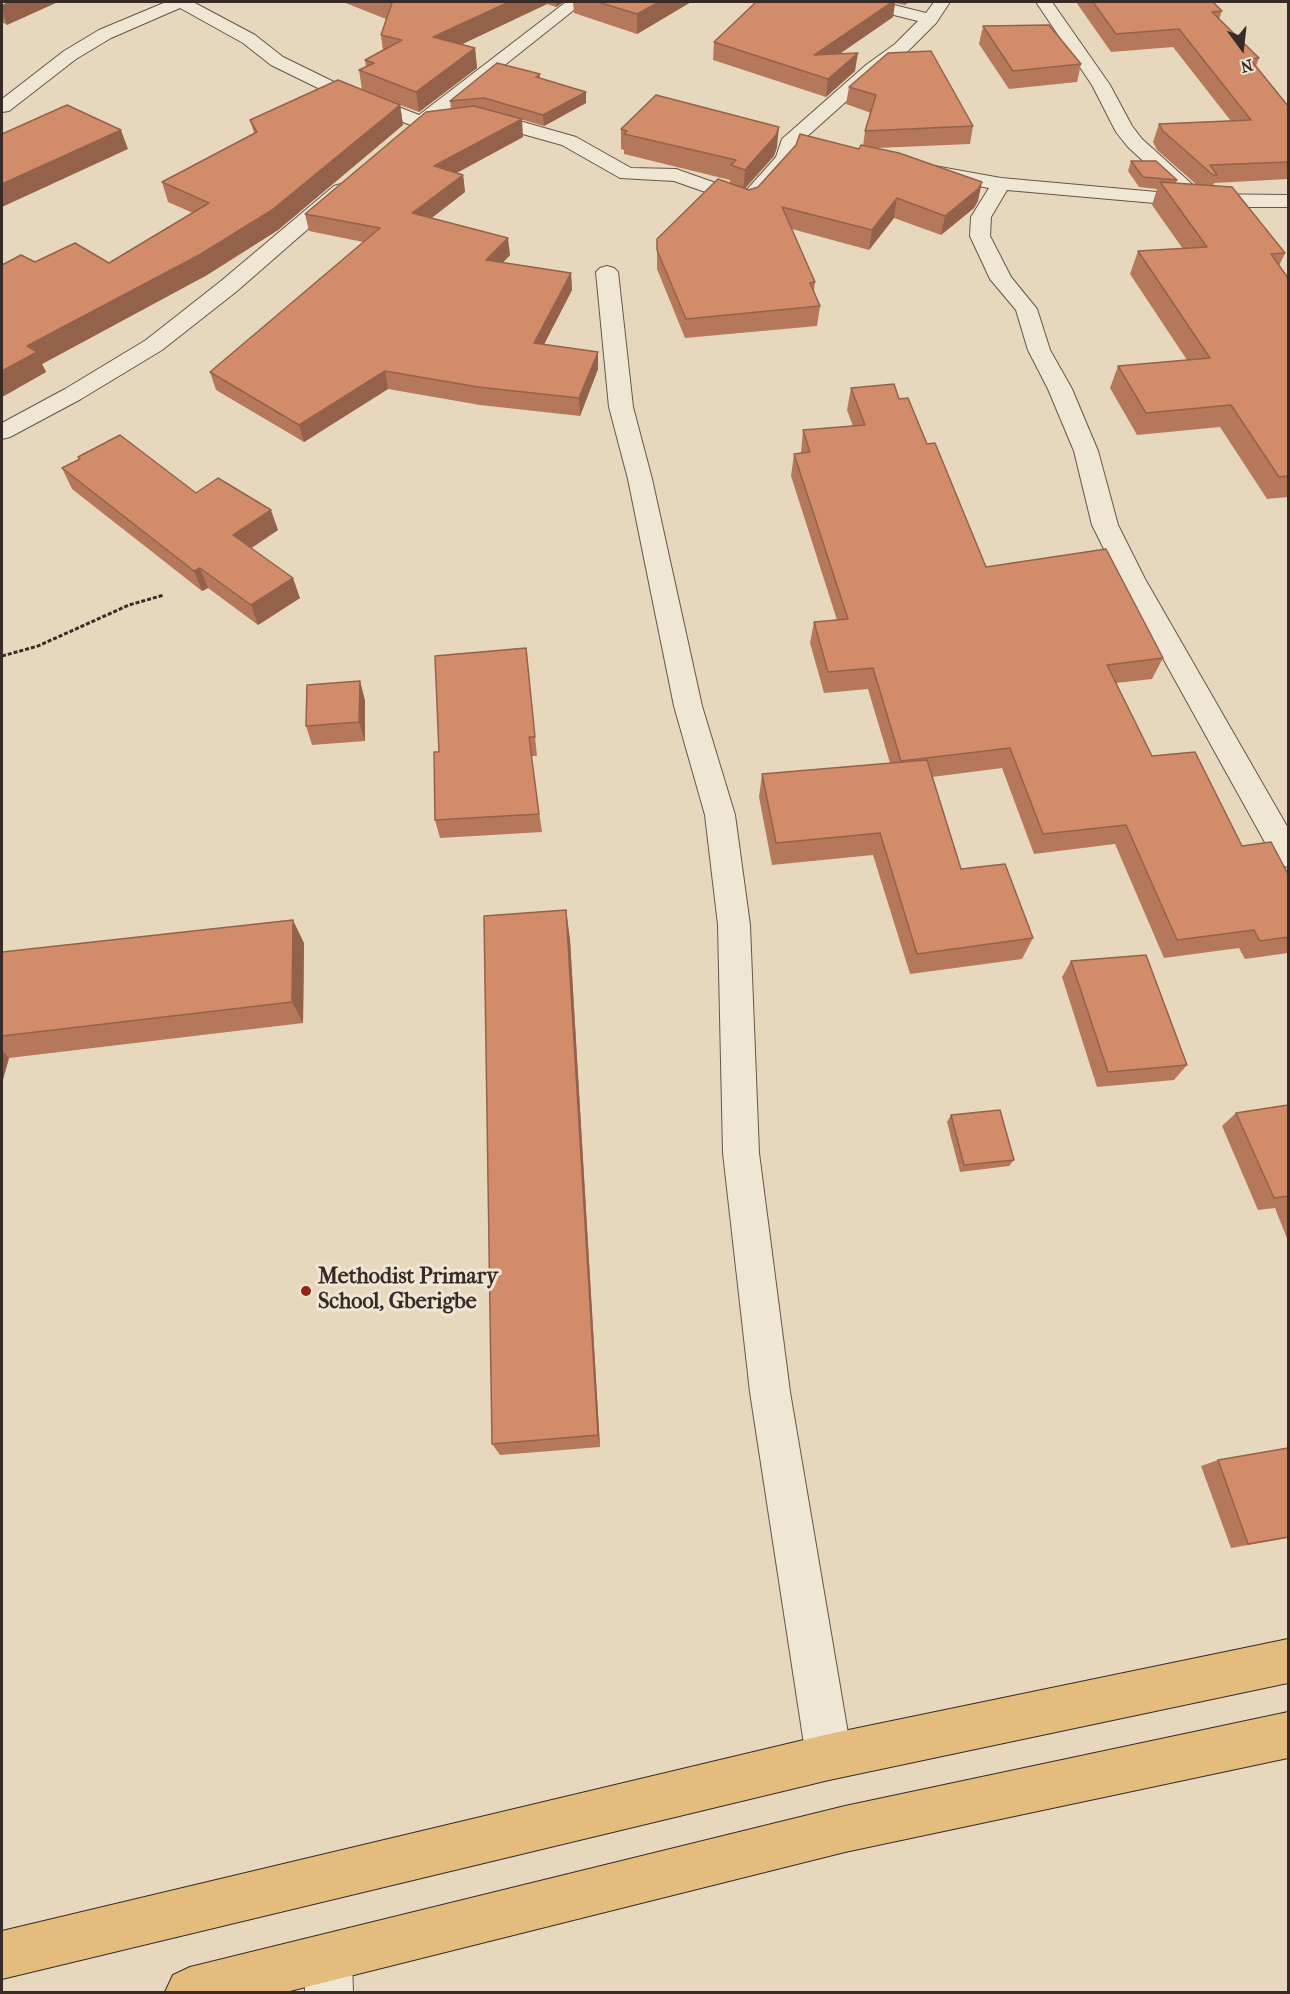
<!DOCTYPE html>
<html>
<head>
<meta charset="utf-8">
<style>
	body { margin:0 }
	#map { position:relative; width:1290px; height:1994px; overflow:hidden; background:#e7d8bd; font-family:"IM FELL French Canon",serif }
	canvas { display:block }
	.frame { position:absolute; inset:0; border:3px solid #382b27; pointer-events:none }
	.north { position:absolute; left:1212px; top:18px; width:60px; height:60px; -webkit-text-stroke:4px #efe6d4; paint-order:stroke; rotate:165deg; font-size:16px; font-weight:700; line-height:24px; text-align:center; color:#382b27 }
	.north::after { content:''; display:block; margin:auto; width:21px; height:27px; background:#382b27; clip-path:polygon(50% 0,100% 100%,50% 72%,0 100%) }
</style>
</head>
<body>
<div id="map">
<canvas width="1290" height="1994"></canvas>
<div class="frame"></div>
<div class="north">N</div>
</div>
<script>
const ctx = document.querySelector('canvas').getContext('2d');
ctx.lineJoin = 'round';
const toPath = rows => new Path2D(rows.map(r => 'M' + r).join(''));
function strokePath(path, color, width, dash) { ctx.strokeStyle = color; ctx.lineWidth = width; ctx.lineCap = dash ? 'butt' : 'round'; ctx.setLineDash(dash || []); ctx.stroke(path); }
function fill(path, color) { ctx.fillStyle = color; ctx.fill(path, 'evenodd'); }
function label(font, color, halo, rows, align = 'center') {
  ctx.font = font + ' "IM FELL French Canon",serif'; ctx.lineWidth = 6; ctx.setLineDash([]); ctx.textBaseline = 'middle'; ctx.strokeStyle = halo; ctx.fillStyle = color; for (const [text, x, y, turn = 0] of rows) {
    ctx.save(); ctx.translate(x, y); ctx.rotate((+turn || 0) * Math.PI / 180); ctx.textAlign = isNaN(turn) ? turn : align; if (halo) ctx.strokeText(text, 0, 0); ctx.fillText(text, 0, 0); ctx.restore();
  }
}
const path = toPath([
	[2,656,38,646,129,605,164,595]
]);
const minor = toPath([
	[166,2,193,2,255,35,283,57,332,81,419,115,566,2,584,2,443,114,484,111,576,137,631,168,676,169,744,193,776,157,782,139,866,65,895,44,918,21,858,6,856,2,882,2,926,13,934,2,950,2,936,23,907,52,878,73,803,140,847,149,850,153,847,157,840,159,797,150,792,162,755,205,748,207,674,181,620,178,562,145,476,121,421,128,413,126,320,89,271,65,243,43,180,8,111,38,76,59,9,111,2,112,2,99,64,51,99,30,166,2],
	[1036,2,1052,2,1110,85,1132,126,1142,139,1194,186,1197,190,1193,194,1288,195,1288,207,1200,207,1007,190,991,217,990,236,1011,277,1037,309,1050,350,1072,389,1098,451,1118,525,1145,579,1288,828,1288,867,1277,864,1119,579,1092,525,1074,451,1048,389,1028,350,1016,310,990,279,970,236,971,217,989,188,929,177,919,171,929,165,1001,178,1179,194,1128,147,1116,132,1092,85,1036,2],
	[341,184,348,186,351,190,348,194,237,291,162,350,81,399,10,437,2,439,2,423,65,389,146,340,221,281,334,186,341,184],
	[607,266,614,268,618,272,633,407,652,479,702,706,735,815,750,925,759,1153,790,1392,852,1757,845,1773,829,1780,813,1773,806,1757,750,1392,723,1153,718,925,705,815,674,706,628,479,609,407,596,272,600,268,607,266],
	[328,1935,345,1942,352,1959,353,1992,305,1992,304,1959,311,1942,328,1935]
]);
const major = toPath([
	[1288,1639,1288,1683,829,1780,2,1979,2,1931,829,1734,1288,1639],
	[1288,1712,1288,1758,845,1852,286,1992,165,1992,173,1975,190,1967,845,1806,1288,1712]
]);
const wall = toPath([
	[2,2,7,25,2,22],
	[343,2,564,2,556,7,547,4,462,44,475,48,477,68,419,112,400,105,403,125,278,230,207,275,42,364,46,372,2,397,35,262,109,263,193,213,168,202,162,182,254,133,250,120,362,90,359,70,366,67,365,60,383,51,381,35,386,19],
	[573,2,691,2,637,34,574,13],
	[756,2,910,2,905,5,895,3,893,17,839,54,855,71,826,97,713,60,714,42],
	[1076,2,1213,2,1222,11,1219,19,1259,58,1256,66,1288,106,1288,179,1214,183,1213,186,1285,253,1279,266,1288,278,1288,497,1267,499,1220,427,1137,435,1110,388,1118,366,1187,360,1130,274,1138,251,1183,249,1152,205,1157,189,1139,187,1128,171,1131,161,1177,180,1176,183,1197,185,1157,150,1153,142,1159,124,1231,121,1173,47,1111,52],
	[983,26,1081,64,1077,82,1009,89,979,44],
	[540,74,540,78,586,92,586,103,544,126,485,109,523,137,457,173,463,175,465,192,431,218,510,255,502,263,571,273,572,290,544,344,598,352,598,369,580,416,480,405,388,389,304,442,216,390,210,372,363,242,309,231,305,214,451,109,450,101],
	[849,87,973,126,970,144,876,148,978,201,974,208,941,235,894,218,869,250,792,229,815,282,814,291,820,306,817,326,685,338,657,269,657,239,730,183,730,180,624,154,624,150,621,149,621,129,777,147,774,156,745,189,749,190,758,187,859,149,863,146,865,131,871,113,846,104],
	[851,388,899,399,927,444,986,567,1163,658,1152,679,1116,683,1152,756,1242,846,1288,874,1288,953,1245,959,1239,948,1164,958,1115,844,1034,854,1002,768,932,777,961,869,1033,938,1022,959,910,974,873,855,772,865,759,797,762,774,890,763,868,689,824,693,810,643,814,622,837,620,791,476,794,454,801,453,803,430,853,426,847,410],
	[78,457,196,493,278,530,251,548,300,598,258,625,208,588,202,591,72,489,62,468,79,460],
	[526,648,537,756,531,756,542,832,440,838,435,820,439,752],
	[360,681,365,701,365,741,312,745,306,726],
	[566,910,570,940,600,1447,500,1455,492,1444],
	[304,943,303,1023,9,1058,2,1083,2,952],
	[1071,961,1187,1065,1174,1080,1097,1087,1062,977],
	[1288,1105,1288,1241,1275,1208,1258,1210,1222,1126,1236,1113],
	[951,1115,1014,1160,1009,1166,960,1172,947,1122],
	[1218,1460,1288,1538,1231,1548,1201,1466]
]);
const shadedWall = toPath([
	[8,2,58,2,7,25,2,10,2,5],
	[509,2,546,2,547,4,435,57,433,37],
	[556,2,564,2,556,7],
	[659,2,691,2,637,34,637,14],
	[892,2,895,2,893,17,812,73,814,55],
	[475,48,477,68,419,112,416,92],
	[858,53,855,71,826,97,828,79],
	[586,92,586,103,544,126,543,115],
	[400,105,403,125,278,230,207,275,42,364,46,372,2,397,2,371,27,346],
	[522,119,523,137,437,183,434,166],
	[779,127,777,147,774,156,743,190,745,170],
	[121,130,128,149,2,207,2,184],
	[463,175,465,192,415,231,412,213],
	[982,182,978,201,974,208,941,235,945,216],
	[897,198,894,218,869,250,872,230],
	[508,238,510,255,488,278,486,260],
	[571,273,572,290,536,360,534,343],
	[598,352,598,369,580,416,579,398],
	[385,371,388,389,304,442,299,425],
	[271,510,278,530,241,555,233,535],
	[200,568,208,588,202,591,194,571],
	[293,578,300,598,258,625,251,605],
	[360,681,365,701,365,741,359,722],
	[566,910,570,940,600,1447,598,1435],
	[293,920,304,943,303,1023,292,1002],
	[2,1050,9,1058,2,1083]
]);
const building = toPath([
	[388,2,509,2,433,37,475,48,416,92,359,70,374,63,365,60,402,40,381,35,392,3,388,2],
	[598,2,659,2,637,14,598,2],
	[756,2,892,2,814,55,858,53,828,79,714,42,756,2],
	[1093,2,1213,2,1222,11,1212,12,1259,58,1250,59,1288,106,1288,162,1210,165,1217,175,1213,175,1163,131,1159,124,1251,120,1179,29,1116,34,1093,2],
	[1049,25,1081,64,1013,71,983,26,1049,25],
	[931,51,973,126,865,131,876,95,849,87,888,53,931,51],
	[497,63,540,74,536,77,586,92,543,115,484,98,450,101,497,63],
	[338,80,400,105,272,210,201,254,27,346,37,352,2,371,2,265,21,255,35,262,75,243,109,263,209,203,162,182,257,132,250,120,338,80],
	[656,95,779,127,776,135,745,170,731,165,736,160,624,134,627,131,621,129,656,95],
	[67,105,121,130,2,184,2,134,67,105],
	[474,106,522,119,434,166,463,175,412,213,508,238,486,260,571,273,534,343,598,352,579,398,478,387,385,371,299,425,210,372,380,228,305,214,426,112,474,106],
	[800,134,859,149,861,145,899,153,982,182,978,189,945,216,897,198,872,230,782,207,815,282,810,283,820,306,686,319,657,250,657,239,718,179,749,190,758,187,796,145,800,134],
	[1131,161,1156,161,1177,180,1143,177,1131,161],
	[1160,182,1232,187,1285,253,1271,254,1288,278,1288,476,1279,477,1231,405,1146,413,1118,366,1210,358,1138,251,1207,247,1160,182],
	[894,384,899,399,908,398,927,444,935,443,986,567,1106,549,1163,658,1107,665,1152,756,1195,752,1242,846,1271,842,1288,874,1288,937,1260,941,1254,930,1177,940,1126,825,1043,834,1010,748,901,761,873,668,828,672,814,622,848,619,794,454,810,452,803,430,865,425,851,388,894,384],
	[120,435,196,493,218,478,271,510,233,535,293,578,251,605,200,568,194,571,62,468,80,459,78,457,120,435],
	[526,648,535,737,529,737,539,814,435,820,434,752,439,752,435,656,526,648],
	[360,681,359,722,306,726,307,685,360,681],
	[927,760,961,869,1005,864,1033,938,917,954,880,833,776,843,762,774,927,760],
	[566,910,598,1435,492,1444,484,916,566,910],
	[293,920,292,1002,2,1036,2,952,293,920],
	[1146,955,1187,1065,1108,1072,1071,961,1146,955],
	[1288,1105,1288,1196,1274,1198,1236,1113,1288,1105],
	[1000,1110,1014,1160,964,1165,951,1115,1000,1110],
	[1288,1448,1288,1537,1248,1544,1218,1460,1288,1448]
]);
const markers = [
	[306,1291,6,"#8f2418"]
];
const poiNames = [
	["Methodist Primary",318,1278],
	["School, Gberigbe",318,1303]
];
strokePath(minor, '#64564c', 2);
strokePath(major, '#382b27', 2);
strokePath(path, '#382b27', 3, [4, 2]);
fill(minor, '#efe6d4');
fill(major, '#e4bc7e');
fill(wall, '#b5785b');
fill(shadedWall, '#94624a');
fill(building, '#d38c6a');
strokePath(building, '#94624a', 1.5);
for (const [x, y, r, color] of markers) { const dot = new Path2D(); dot.arc(x, y, r, 0, 2 * Math.PI); ctx.fillStyle = color; ctx.fill(dot); strokePath(dot, '#efe6d4', 2); }
label('bold 22px', '#382b27', '#efe6d4', poiNames, 'left');
</script>
</body>
</html>
